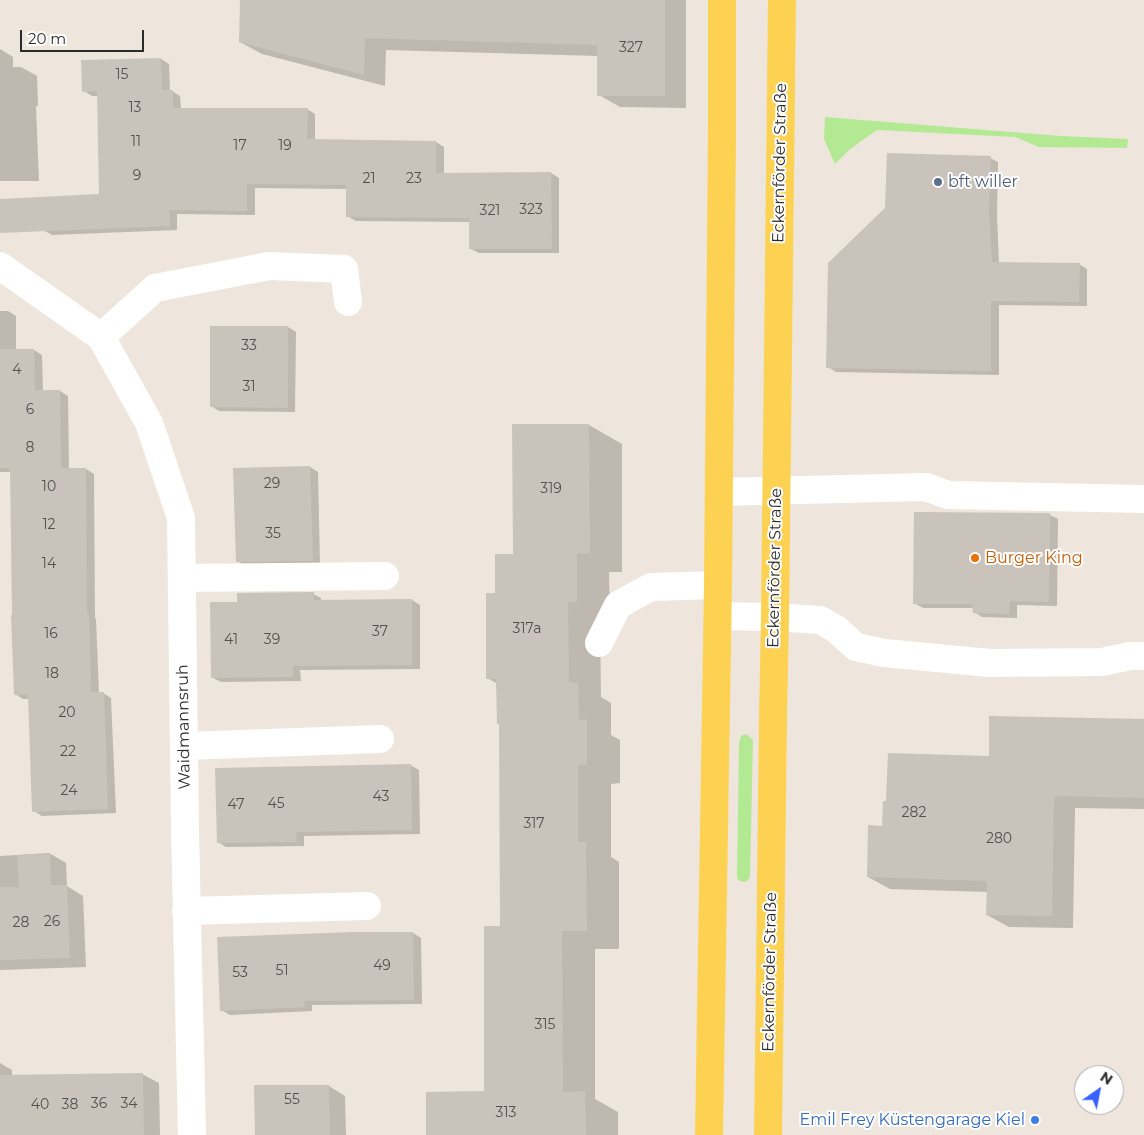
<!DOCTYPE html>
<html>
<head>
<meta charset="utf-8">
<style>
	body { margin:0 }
	#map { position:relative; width:1144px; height:1135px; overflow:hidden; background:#eee6dc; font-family:Montserrat,sans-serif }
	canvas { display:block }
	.north { position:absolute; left:1074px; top:1065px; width:50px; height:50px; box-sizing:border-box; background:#fff; border:1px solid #aaa; border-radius:50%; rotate:33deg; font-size:14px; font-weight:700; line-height:20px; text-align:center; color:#2b2b2b }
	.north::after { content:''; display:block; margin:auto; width:18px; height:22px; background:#3861ff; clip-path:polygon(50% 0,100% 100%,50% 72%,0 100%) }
	.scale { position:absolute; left:20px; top:30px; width:124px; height:22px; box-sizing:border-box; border:2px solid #2b2b2b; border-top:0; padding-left:6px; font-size:15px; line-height:18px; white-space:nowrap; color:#2b2b2b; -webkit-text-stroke:4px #fff; paint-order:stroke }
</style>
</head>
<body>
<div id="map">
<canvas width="1144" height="1135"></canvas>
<div class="north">N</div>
<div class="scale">20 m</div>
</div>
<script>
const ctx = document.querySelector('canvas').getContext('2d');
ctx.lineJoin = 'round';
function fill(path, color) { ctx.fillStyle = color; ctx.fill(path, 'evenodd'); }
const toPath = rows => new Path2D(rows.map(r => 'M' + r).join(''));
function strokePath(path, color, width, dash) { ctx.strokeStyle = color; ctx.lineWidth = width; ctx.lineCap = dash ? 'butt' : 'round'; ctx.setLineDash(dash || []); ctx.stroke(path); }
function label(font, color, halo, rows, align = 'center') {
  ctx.font = font + ' Montserrat,sans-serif'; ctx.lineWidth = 4; ctx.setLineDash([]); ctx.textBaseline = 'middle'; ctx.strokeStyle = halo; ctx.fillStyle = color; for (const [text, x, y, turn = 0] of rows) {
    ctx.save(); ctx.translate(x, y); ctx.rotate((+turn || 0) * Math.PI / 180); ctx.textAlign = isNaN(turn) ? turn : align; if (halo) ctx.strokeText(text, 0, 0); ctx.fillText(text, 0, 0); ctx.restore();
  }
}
const green = toPath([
	[825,117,1060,136,1128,139,1127,148,1039,147,1015,137,877,130,850,149,835,164,824,139],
	[746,734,753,740,750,877,747,881,743,882,738,880,737,876,739,743,741,736]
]);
const shadow = toPath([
	[241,0,686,0,686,108,620,107,599,95,598,56,386,50,385,86,262,54,240,42],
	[0,49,13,57,13,67,21,67,37,76,38,106,36,106,39,181,0,181],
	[161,59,169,64,170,91,172,91,180,96,181,109,307,109,315,114,315,141,436,142,444,147,444,174,551,173,559,178,559,253,479,253,471,249,470,222,356,221,347,216,347,189,255,188,255,215,177,214,177,230,52,235,43,230,100,195,98,96,92,96,84,91],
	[990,158,998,162,997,217,999,263,1079,264,1087,269,1087,306,999,305,999,375,836,372,828,367,886,209],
	[0,311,8,311,16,316,16,350,34,350,42,355,43,391,60,391,68,396,69,469,86,469,94,474,95,618,96,619,99,693,103,693,111,698,116,813,42,816,34,811,29,699,23,699,15,694,12,472,0,472],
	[288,327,296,332,295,412,219,411,211,406],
	[514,425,589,425,622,444,622,572,609,572,610,620,600,620,601,697,611,703,611,735,620,740,620,783,611,784,611,857,619,862,619,949,595,949,595,1099,618,1112,618,1135,427,1135,486,1093,501,927,501,725,498,684,487,678,496,595,515,555],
	[310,467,318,472,320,565,246,566,237,561],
	[1050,515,1058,519,1057,606,1017,605,1017,618,982,617,974,612,974,608,923,608,914,603],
	[313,594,321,598,321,601,412,600,420,605,420,669,300,670,301,681,221,682,213,678],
	[1144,720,1144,809,1075,808,1073,928,1009,927,987,915,988,892,890,889,868,877,883,827,990,757],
	[410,765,419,770,420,834,304,836,304,846,226,847,218,842],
	[49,853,66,863,67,886,83,896,86,967,0,970,0,856],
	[413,933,421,938,422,1004,312,1005,312,1011,230,1015,221,1010],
	[0,1063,12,1070,12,1076,142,1074,159,1083,160,1135,0,1135],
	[329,1086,345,1096,346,1135,256,1135]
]);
const building = toPath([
	[240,0,665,0,665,96,597,96,597,45,365,38,364,75,239,42],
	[161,58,162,90,173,90,173,108,308,108,307,139,436,141,436,173,551,172,552,249,469,249,469,218,346,217,346,185,247,184,247,211,169,210,170,226,0,233,0,199,99,194,97,91,82,92,81,60],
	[887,153,991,156,989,212,992,262,1080,263,1079,302,991,301,991,371,826,368,828,263,885,208],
	[210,326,288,326,288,408,210,407],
	[0,349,34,349,35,390,60,390,61,468,86,468,87,613,89,613,91,692,104,692,108,809,32,812,28,694,14,695,11,615,12,615,10,468,0,468],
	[512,424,589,424,590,553,577,554,577,602,568,602,569,682,578,683,579,720,587,719,587,765,578,765,578,842,586,842,587,931,562,931,563,1092,585,1091,586,1135,426,1135,426,1092,484,1091,484,926,500,926,499,724,497,724,496,679,486,679,486,593,495,593,495,554,513,554],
	[310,466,313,561,236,562,233,468],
	[914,512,1050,513,1049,602,1010,601,1009,614,973,613,972,604,913,604],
	[314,592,314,600,412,599,412,665,293,666,293,677,211,678,210,602,237,602,237,593],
	[989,716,1144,719,1144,798,1054,796,1052,916,986,915,987,881,867,877,868,825,882,826,883,801,886,801,888,753,989,756],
	[411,764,412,830,296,832,297,842,217,843,215,768],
	[50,854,51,885,67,885,70,958,0,960,0,887,19,887,17,855],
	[354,932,413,932,414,1000,304,1001,305,1007,220,1011,217,937],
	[143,1073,144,1135,0,1135,0,1075],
	[254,1085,329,1085,330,1135,255,1135]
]);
const minor = toPath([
	[0,266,101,337,149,423,181,518,185,830,192,1135],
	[101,337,155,288,269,266,344,269,348,302],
	[719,492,926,487,948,495,1144,499],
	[182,578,385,576],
	[718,616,775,617,820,620,836,629,856,647,884,653,990,663,1102,662,1130,656,1144,656],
	[599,643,618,605,651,587,718,585],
	[184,746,380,739],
	[186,911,367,906]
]);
const major = toPath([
	[709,1135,718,585,722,130,722,0],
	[768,1135,773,718,775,617,782,0]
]);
const markers = [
	[938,182,5,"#5c6f8a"],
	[975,558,5,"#e8710a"],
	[1035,1120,5,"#3f7fe0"]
];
const numberNames = [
	["327",631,48],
	["15",122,75],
	["13",135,108],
	["11",136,142],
	["17",240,146],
	["19",285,146],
	["9",137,176],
	["21",369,179],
	["23",414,179],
	["323",531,210],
	["321",490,211],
	["33",249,346],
	["4",17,370],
	["31",249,387],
	["6",30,410],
	["8",30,448],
	["29",272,484],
	["10",49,487],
	["319",551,489],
	["12",49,525],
	["35",273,534],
	["14",49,564],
	["317a",527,629],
	["37",380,632],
	["16",51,634],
	["41",231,640],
	["39",272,640],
	["18",52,674],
	["20",67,713],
	["22",68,752],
	["24",69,791],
	["43",381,797],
	["45",276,804],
	["47",236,805],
	["282",914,813],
	["317",534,824],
	["280",999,839],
	["26",52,922],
	["28",21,923],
	["49",382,966],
	["51",282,971],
	["53",240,973],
	["315",545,1025],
	["55",292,1100],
	["36",99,1104],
	["34",129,1104],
	["40",40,1105],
	["38",70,1105],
	["313",506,1113]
];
const streetNames = [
	["Eckernförder Straße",780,163,-89],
	["Eckernförder Straße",775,568,-89],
	["Waidmannsruh",184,727,-91],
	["Eckernförder Straße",770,972,-89]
];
const serviceNames = [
	["bft willer",948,182]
];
const foodNames = [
	["Burger King",985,558]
];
const shopNames = [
	["Emil Frey Küstengarage Kiel",1025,1120]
];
fill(green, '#b3e993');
fill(shadow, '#0003');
fill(building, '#c9c3bb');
strokePath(minor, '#fff', 28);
strokePath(major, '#fdd152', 28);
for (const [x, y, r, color] of markers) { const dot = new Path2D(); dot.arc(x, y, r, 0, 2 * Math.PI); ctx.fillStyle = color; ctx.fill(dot); strokePath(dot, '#fff', 2); }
label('14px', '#52514f', null, numberNames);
label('16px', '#2b2b2b', '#fff', streetNames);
label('16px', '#4e5e75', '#fff', serviceNames, 'left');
label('16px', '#c56008', '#fff', foodNames, 'left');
label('16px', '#366cbe', '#fff', shopNames, 'right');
</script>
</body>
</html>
